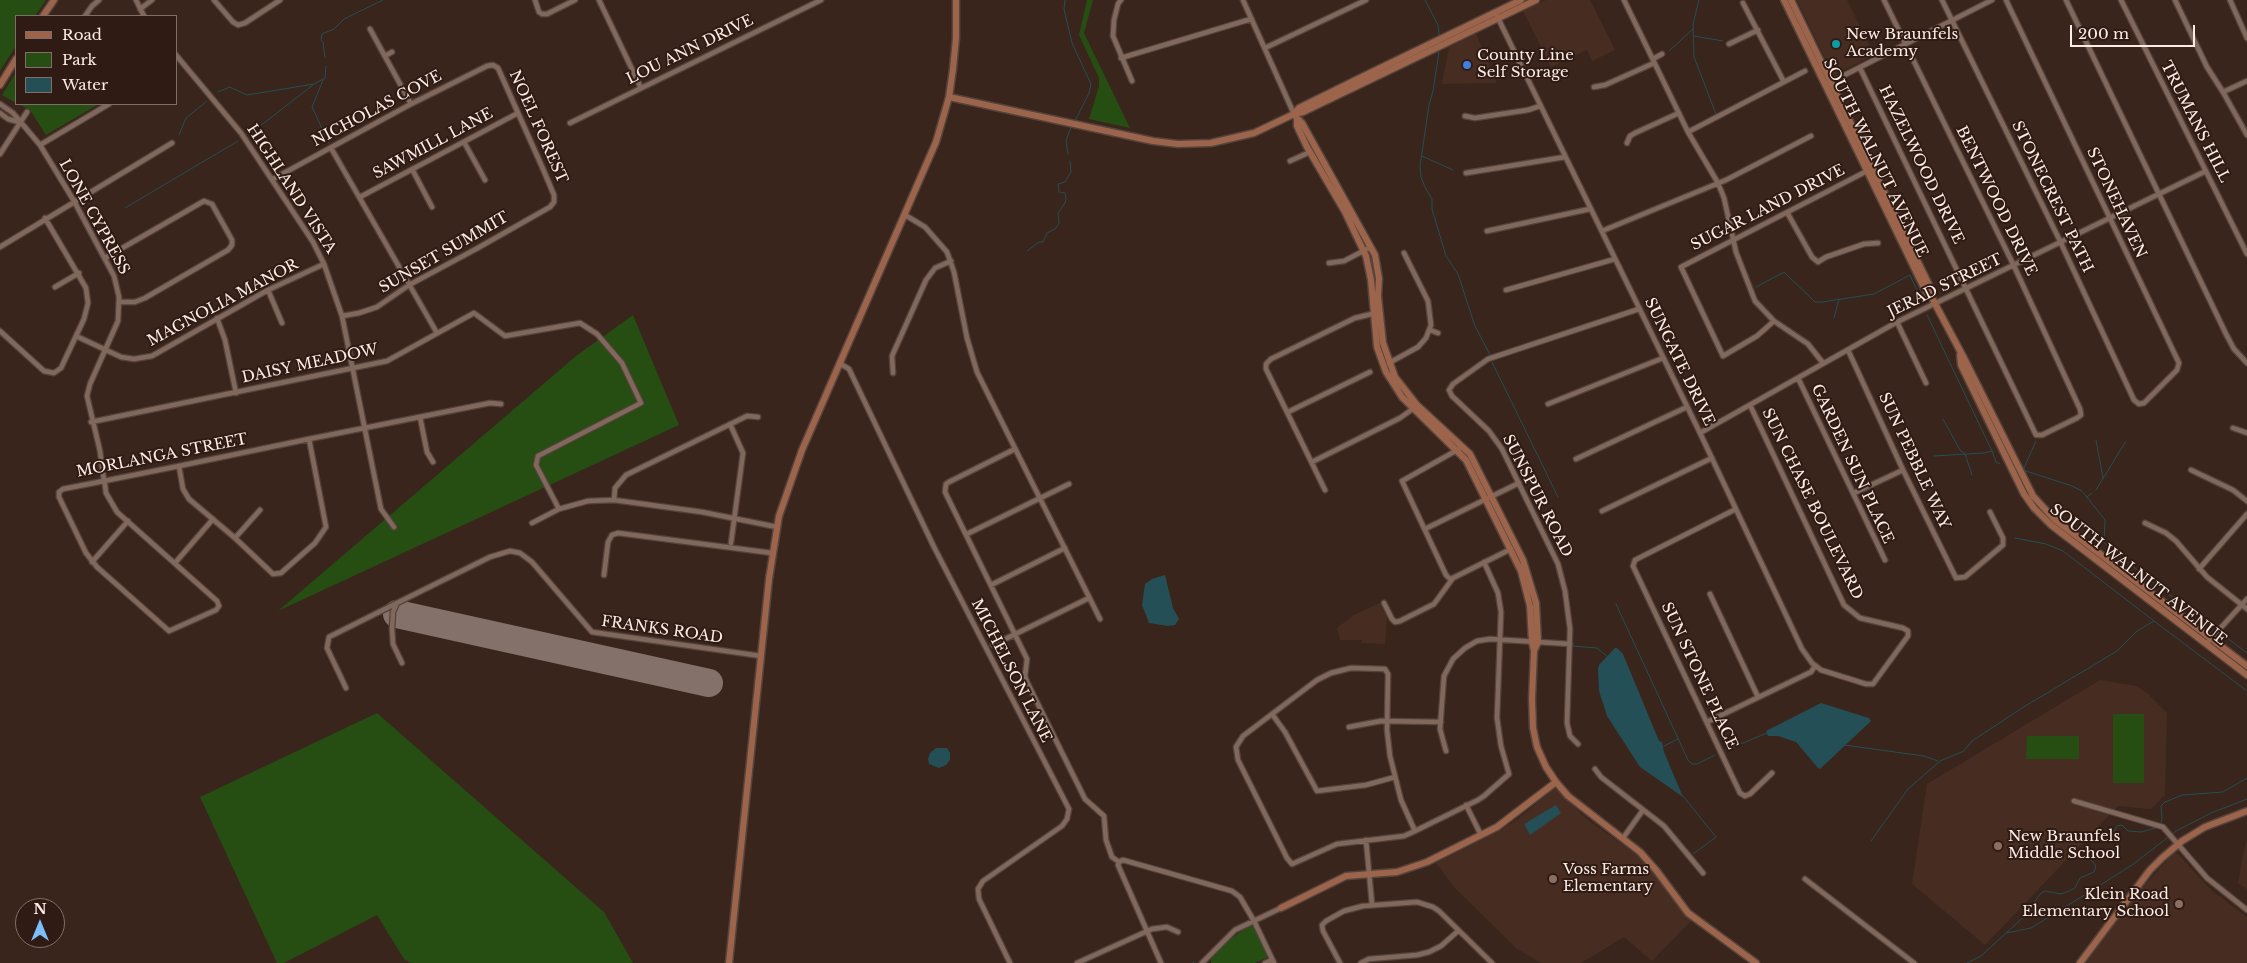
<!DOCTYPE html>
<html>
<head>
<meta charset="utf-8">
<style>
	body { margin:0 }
	#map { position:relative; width:2247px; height:963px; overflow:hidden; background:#39251c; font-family:"Libre Baskerville",serif }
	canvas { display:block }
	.legend { position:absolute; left:15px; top:15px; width:162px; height:90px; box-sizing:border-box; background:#2f1b13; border:1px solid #816f67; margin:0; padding:6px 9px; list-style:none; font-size:15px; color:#fbece6 }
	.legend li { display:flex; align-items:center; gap:10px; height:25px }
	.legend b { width:25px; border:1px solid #816f67 }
	.north { position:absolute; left:15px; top:898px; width:50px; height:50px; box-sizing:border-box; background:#2f1b13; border:1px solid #816f67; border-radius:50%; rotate:0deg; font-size:14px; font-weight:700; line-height:20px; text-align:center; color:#fbece6 }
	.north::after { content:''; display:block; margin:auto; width:18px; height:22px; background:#7cbef9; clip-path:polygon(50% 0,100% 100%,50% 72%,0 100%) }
	.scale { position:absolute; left:2070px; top:25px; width:125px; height:22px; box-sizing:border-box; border:2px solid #fbece6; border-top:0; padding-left:6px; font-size:15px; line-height:18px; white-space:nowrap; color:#fbece6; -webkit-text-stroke:4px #2f1b13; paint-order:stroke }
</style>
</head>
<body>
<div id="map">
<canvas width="2247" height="963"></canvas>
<ul class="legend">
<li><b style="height:6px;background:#9b644b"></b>Road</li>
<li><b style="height:14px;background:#264d12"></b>Park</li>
<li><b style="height:14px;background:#244f56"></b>Water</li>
</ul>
<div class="north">N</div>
<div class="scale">200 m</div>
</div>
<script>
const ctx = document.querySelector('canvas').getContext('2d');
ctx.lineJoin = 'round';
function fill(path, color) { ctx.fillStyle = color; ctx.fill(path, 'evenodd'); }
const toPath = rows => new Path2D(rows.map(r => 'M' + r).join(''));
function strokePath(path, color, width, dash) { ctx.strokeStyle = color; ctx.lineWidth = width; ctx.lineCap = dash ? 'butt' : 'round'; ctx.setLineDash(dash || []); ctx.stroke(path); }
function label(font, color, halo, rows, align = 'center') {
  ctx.font = font + ' "Libre Baskerville",serif'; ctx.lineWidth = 4; ctx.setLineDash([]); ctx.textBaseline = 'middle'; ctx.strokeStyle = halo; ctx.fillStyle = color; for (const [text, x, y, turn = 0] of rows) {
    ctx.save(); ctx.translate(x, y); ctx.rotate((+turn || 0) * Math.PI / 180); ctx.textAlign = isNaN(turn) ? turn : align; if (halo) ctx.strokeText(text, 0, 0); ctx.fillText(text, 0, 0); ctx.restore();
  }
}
const built = toPath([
	[1546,0,1590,0,1615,50,1592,61,1587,50,1551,67,1523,11],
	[1797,0,1847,0,1874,55,1833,75],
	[1476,34,1497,83,1442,84,1449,47],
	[1380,603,1387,618,1385,644,1362,643,1362,640,1340,640,1337,628,1354,615],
	[2100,680,2136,686,2146,692,2167,713,2165,795,2151,809,2118,806,1985,945,1912,884,1927,784],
	[1555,788,1588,820,1645,861,1678,905,1692,920,1652,961,1624,937,1581,963,1541,963,1517,949,1454,887,1436,863,1497,832,1519,818],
	[2247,842,2247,889,2238,883,2245,845],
	[2174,853,2178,854,2211,890,2247,917,2247,963,2086,963,2133,898]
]);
const green = toPath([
	[0,0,46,0,35,16,16,16,16,46,0,71],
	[1087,0,1093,0,1084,33,1130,128,1089,119,1099,86,1099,78,1079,35],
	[16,72,16,103,2,95],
	[18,104,99,104,46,135,30,110],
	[633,315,679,425,278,611,576,356],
	[377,713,604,912,633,963,411,963,404,959,377,915,284,963,277,963,200,797],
	[2113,714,2144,714,2144,783,2113,783],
	[2027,736,2079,736,2079,759,2026,759],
	[1251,924,1254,924,1268,957,1255,963,1211,963,1211,959,1225,943]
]);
const water = toPath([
	[1165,575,1173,608,1179,619,1175,625,1168,626,1149,623,1142,605,1145,584,1152,579],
	[1615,648,1617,648,1623,654,1659,741,1662,742,1664,752,1683,797,1640,767,1607,716,1599,691,1598,669,1599,665],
	[1821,703,1869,718,1871,721,1820,769,1818,768,1796,742,1778,736,1768,736,1766,731],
	[936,748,947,748,950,753,950,760,946,765,939,768,929,764,928,759,930,753],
	[1556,805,1561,813,1530,835,1524,824]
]);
const stream = toPath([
	[1065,0,1064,9,1072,43,1091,84,1089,93,1075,121],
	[1425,0,1438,25,1439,35],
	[1699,0,1693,24,1694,57,1716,114],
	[1694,36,1723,41],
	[1669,51,1693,29],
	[1439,52,1433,91,1429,105,1420,166,1421,177,1425,187,1432,199,1432,209,1446,256,1458,274,1475,326,1490,355],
	[325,57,323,42,321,40,322,34,334,29,344,19,383,0],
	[323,80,312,107,329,143],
	[218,92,230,87,247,95,314,84,325,78,326,66],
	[251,133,313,85],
	[179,135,186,118,207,101],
	[1068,154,1066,141,1071,127],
	[1422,156,1453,170],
	[125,208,238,141],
	[1027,251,1039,242,1043,242,1047,233,1055,229,1059,223,1058,213,1065,203,1066,199,1065,193,1059,192,1058,184,1065,182,1071,172,1070,161],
	[1756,287,1784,272,1815,302,1822,302,1874,294,1910,275,1922,301],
	[1927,315,1992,451],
	[1834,318,1839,299],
	[1492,362,1558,497],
	[1943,419,1960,450,1965,454,1972,475],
	[2096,440,2103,478],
	[2036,441,2023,470,2072,486,2082,491,2105,520,2104,542,2109,548,2210,626],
	[1934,456,1984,453,1992,451,1996,462,2000,464],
	[2096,490,2126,441],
	[2087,497,2092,493],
	[2015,538,2046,544,2063,551,2154,621],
	[1616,604,1688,760,1692,764,1697,764,1715,755],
	[2222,634,2247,653],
	[1572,646,1597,648,1608,657],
	[1844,745,1924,756,1938,761],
	[1664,746,1678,739],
	[1726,750,1767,733],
	[1683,796,1716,837,1693,854],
	[2161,825,2162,817,2161,806,2165,802,2182,795,2223,792,2247,778],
	[1871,841,1908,789,1940,761,1964,751,1972,741,2022,708,2117,651,2137,631,2154,621,2247,691],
	[2006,933,2026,915,2040,894,2045,891,2061,894,2069,891,2075,888,2080,878,2094,872,2096,866,2091,860,2092,853,2103,851,2109,853,2113,851,2118,844,2112,835,2117,826,2122,825,2128,831,2141,832,2159,827],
	[1193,962,1194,963],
	[1967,963,1981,956,2006,933,2031,928,2094,889,2132,865,2176,831,2211,813,2247,799]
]);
const runway = toPath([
	[397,614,709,683]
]);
const street = toPath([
	[136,0,144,16],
	[214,0,233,22,238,25,245,23,280,0],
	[535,0,539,12,542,14,547,14,575,0],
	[599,0,641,88],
	[1121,0,1118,4,1114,20,1113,36,1132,81],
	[1243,0,1294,114],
	[1624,0,1688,132,1718,183,1724,198,1736,252,1755,301,1774,321,1808,344,1823,363],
	[1942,0,2060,241,2134,400,2139,404,2144,403,2177,370,2179,363,2006,0],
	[2066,0,2226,334,2234,349,2247,363],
	[2121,0,2247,254],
	[2175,0,2207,67,2223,92,2247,135],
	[2230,0,2247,38],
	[1743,3,1784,82],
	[140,9,152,0],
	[85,16,92,6,99,0],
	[1497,16,1700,433,1802,649,1812,663,1821,670,1866,684,1873,684,1908,636,1908,631,1903,628,1860,618,1844,605,1750,405],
	[370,29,411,104],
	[1729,44,1758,30],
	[1265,48,1366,0],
	[176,55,241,133,313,242,324,264,342,316,381,509,394,527],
	[385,56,392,52],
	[1121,58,1251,19],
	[1653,59,1662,54],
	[1860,68,2036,435,2042,435,2077,418,2081,415,2080,409,2014,266,1884,0],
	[1829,83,1992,0],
	[1594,87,1605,85,1654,63],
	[2223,92,2247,81],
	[0,104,13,113,40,145,74,201,114,276,119,297,118,321,90,384,87,396,100,451,104,481,105,485,106,493,117,512,217,601,219,606,216,610,169,631,97,567,86,553,59,497,59,492,63,489,104,481,179,466,309,439,490,403,501,404],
	[0,113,8,119,19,122],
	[1465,116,1475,118,1528,110,1540,106],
	[570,123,821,0],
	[1688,132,1805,71],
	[464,142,485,180],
	[1627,143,1630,136,1635,133,1679,113],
	[40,145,109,104],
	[331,148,437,333],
	[0,154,27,112],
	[1290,161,1310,152],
	[412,169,432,207],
	[1466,173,1565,157],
	[273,179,411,104,487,66,493,65,498,68,543,169,554,195,554,202,550,207,476,249,409,285,377,307,359,313,342,316],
	[360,197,518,113],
	[1788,214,1812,257,1818,262,1826,257,1864,244,1878,243],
	[905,215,925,227,947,252,954,272,967,338,977,372,1100,619],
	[1487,231,1590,209],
	[1602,231,1726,180,1811,136],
	[0,247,172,143],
	[105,258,204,201,212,204,232,240,232,245,228,250,145,298,135,302,119,302],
	[1329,263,1344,261,1369,248],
	[55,287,79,273],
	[268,290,282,323],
	[1506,290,1615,259],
	[217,318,225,340,236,393],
	[1774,321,1757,336,1723,356,1681,267,1867,171],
	[1897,322,1926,383],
	[1430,330,1438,333],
	[0,331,44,371,54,373,61,368,84,319,88,303,86,288,45,218],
	[76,336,121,357,134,359,152,356,268,290,324,264],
	[1848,350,1903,470,1956,578,1965,577,2003,545,2003,538,1990,512],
	[839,363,849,369,934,547,1069,809,1067,819,1062,826,983,881,978,889,979,899,1010,963],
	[1389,363,1418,347,1426,338,1431,325,1428,301,1404,253],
	[893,373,892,356,926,280,935,268,951,261],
	[1798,378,1885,560],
	[1548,404,1663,358],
	[1288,412,1370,372],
	[420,417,427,452,433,462],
	[91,422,387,361,474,313,505,336,580,323,597,334,622,363,641,403,538,456,536,465,559,509,588,501,614,500,702,512,777,527],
	[730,424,743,453,731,543],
	[2233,428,2247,433],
	[1700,433,1897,322,2206,171],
	[1015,449,949,482,946,484,945,492,1027,659,1025,676,1027,682,1085,799,1104,816,1106,840,1112,857,1119,862,1123,860,1232,891,1240,897,1254,921,1274,963],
	[1576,459,1687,407],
	[1312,462,1400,418,1414,408],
	[179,466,183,489,189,499,235,538],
	[2191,470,2233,490,2247,501],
	[1325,490,1266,369,1266,364,1271,359,1355,318,1376,313],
	[1854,493,1903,470],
	[614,500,615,488,626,475,747,416,758,417],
	[1736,509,1635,560,1633,566,1740,793,1745,796,1750,794,1772,773],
	[260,510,235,538,273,574,281,573,315,543,326,527,309,439],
	[1602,511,1712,458],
	[532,523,559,509],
	[2145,523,2166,533,2176,541,2207,577,2247,609],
	[1425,529,1519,483],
	[967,534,1069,484],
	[92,562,128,521],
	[175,563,213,519],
	[2199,569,2247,514],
	[604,575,608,542,612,535,618,533,772,553],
	[1451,580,1446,575,1402,481,1459,449],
	[991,585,1065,548],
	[1710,594,1758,697],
	[1384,603,1392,619,1395,622,1400,621,1434,604,1453,578,1511,549],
	[2206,644,2247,599],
	[993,645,1089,598],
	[402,663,393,644,392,629,393,612,397,603,490,557,510,551,520,553,532,562,592,632,761,656],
	[346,688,327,648,329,637,397,603],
	[1272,714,1285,732,1317,791,1366,785,1395,777],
	[1707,722,1811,672,1815,666],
	[1349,727,1381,721,1441,722],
	[1578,744,1570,736,1567,723,1570,629,1565,591,1558,564,1502,449,1489,431,1452,396,1449,390,1453,384,1488,359,1639,309],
	[1446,751,1440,729,1444,676,1453,659,1465,648,1477,641,1490,639,1570,644],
	[1595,769,1601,777,1664,826,1703,873],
	[2074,801,2163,827,2207,878,2247,910],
	[1466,805,1481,835],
	[1415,831,1401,800,1390,756,1387,730,1388,674,1385,669,1351,668,1331,673,1317,680,1243,736,1236,747,1238,760,1287,858,1292,864,1337,844,1404,836,1415,831,1478,800,1484,796,1509,774,1501,746,1497,718,1501,612,1498,593,1484,562],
	[1623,838,1643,810],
	[1366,840,1372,904],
	[1119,862,1118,865,1161,963],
	[1805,879,1914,963],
	[1077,963,1152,929,1167,927,1178,932],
	[1202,963,1235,930,1281,908],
	[1265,963,1272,960],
	[1340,963,1323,931,1322,925,1326,921,1344,911,1363,906,1417,902,1433,907,1439,911,1492,963],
	[1361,963,1369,959,1417,955,1429,952,1441,946,1458,931]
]);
const secondary = toPath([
	[1784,0,1927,294,1932,298,1966,362,2033,496,2054,519,2247,666],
	[1791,0,1932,291,1932,298],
	[43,16,54,0],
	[0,85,16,59],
	[949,97,1153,141,1178,144,1211,143,1254,133,1294,114,1303,112,1536,0],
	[1294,114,1299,108,1370,73,1521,0],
	[1296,117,1302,123,1375,255,1379,279,1378,296,1383,343,1395,377,1417,405,1470,454,1523,560,1536,603,1538,642,1534,651],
	[1297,120,1297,126,1307,147,1345,212,1366,256,1371,280,1377,347,1386,372,1402,397,1466,460,1521,571,1530,606,1532,642,1534,651,1532,699,1533,728,1537,747,1546,767,1556,782,1568,796,1640,852,1656,870,1688,913,1756,963],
	[1960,355,1961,365,2024,494,2034,508,2051,525,2247,675],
	[1281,908,1346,876,1397,872,1427,862,1497,827,1556,782],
	[729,963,769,579,779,516,802,450,936,142,949,97,953,69,956,38,956,0],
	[2080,963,2150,870,2162,858,2182,841,2205,827,2247,811]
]);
const markers = [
	[1836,44,5,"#0f9aa8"],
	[1467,65,5,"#3f7fe0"],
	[1998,846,5,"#8d6e63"],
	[1553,879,5,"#8d6e63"],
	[2179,904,5,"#8d6e63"]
];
const poiNames = [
	["New Braunfels",1846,35],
	["Academy",1846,52],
	["County Line",1477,56],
	["Self Storage",1477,73],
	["New Braunfels",2008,837],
	["Middle School",2008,854],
	["Voss Farms",1563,870],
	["Elementary",1563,887],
	["Klein Road",2169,895,"right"],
	["Elementary School",2169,912,"right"]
];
const streetNames = [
	["LOU ANN DRIVE",690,50,-26],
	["NICHOLAS COVE",377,109,-28],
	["TRUMANS HILL",2195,122,63],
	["NOEL FOREST",538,127,66],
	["SAWMILL LANE",433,144,-28],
	["SOUTH WALNUT AVENUE",1875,158,64],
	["HAZELWOOD DRIVE",1921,165,64],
	["HIGHLAND VISTA",291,189,57],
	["STONECREST PATH",2052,197,64],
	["BENTWOOD DRIVE",1996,201,64],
	["STONEHAVEN",2116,203,65],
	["SUGAR LAND DRIVE",1768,208,-27],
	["LONE CYPRESS",94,217,61],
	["SUNSET SUMMIT",444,253,-30],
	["JERAD STREET",1945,286,-26],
	["MAGNOLIA MANOR",223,303,-28],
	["SUNGATE DRIVE",1679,362,64],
	["DAISY MEADOW",310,364,-12],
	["MORLANGA STREET",162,456,-11],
	["SUN PEBBLE WAY",1914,461,65],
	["GARDEN SUN PLACE",1852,464,65],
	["SUNSPUR ROAD",1537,496,63],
	["SUN CHASE BOULEVARD",1812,504,64],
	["SOUTH WALNUT AVENUE",2138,575,38],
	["FRANKS ROAD",662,630,8],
	["MICHELSON LANE",1011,671,63],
	["SUN STONE PLACE",1699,676,65]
];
fill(built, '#472d21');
fill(green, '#264d12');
fill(water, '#244f56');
strokePath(stream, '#244f56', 1);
strokePath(runway, '#84726a', 28);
strokePath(street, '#55433c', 7);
strokePath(secondary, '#55433c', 9);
strokePath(street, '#80685d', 4.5);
strokePath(secondary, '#9b644b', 6);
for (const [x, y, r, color] of markers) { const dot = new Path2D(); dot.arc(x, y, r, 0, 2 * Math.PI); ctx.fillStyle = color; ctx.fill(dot); strokePath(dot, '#2f1b13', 2); }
label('15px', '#fbece6', '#2f1b13', poiNames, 'left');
label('15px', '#fbece6', '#2f1b13', streetNames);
</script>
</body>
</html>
